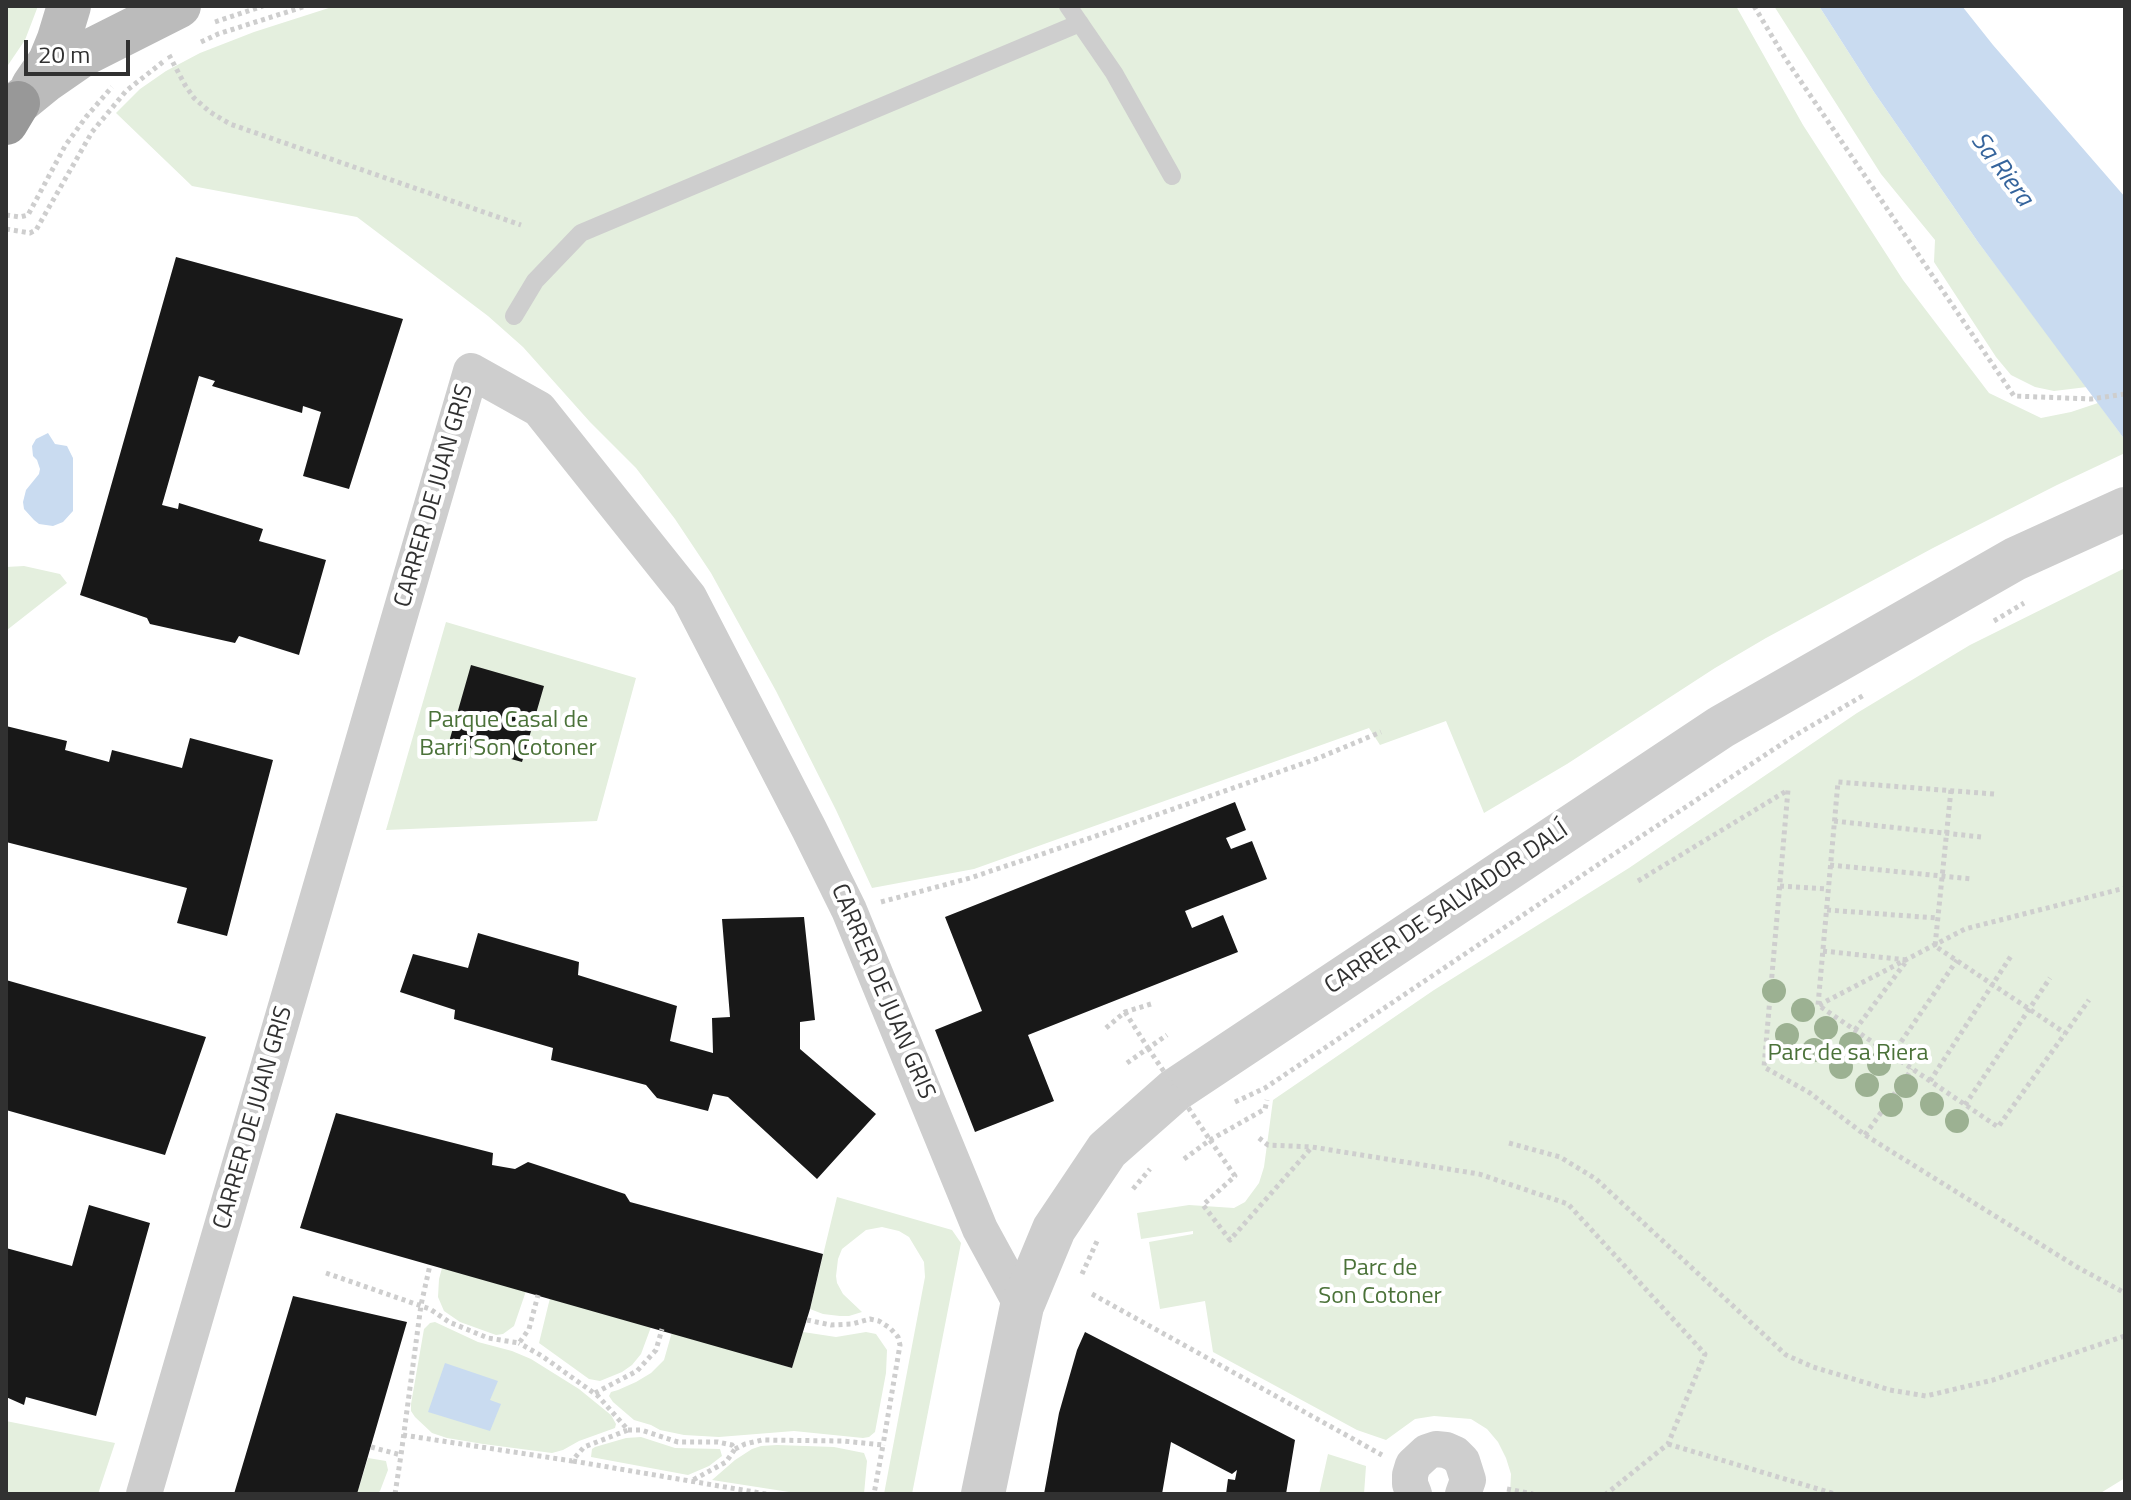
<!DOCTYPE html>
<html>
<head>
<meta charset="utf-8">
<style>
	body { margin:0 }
	#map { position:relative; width:2131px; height:1500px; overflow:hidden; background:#fff; font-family:"Titillium Web",sans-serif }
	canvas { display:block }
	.frame { position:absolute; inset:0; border:8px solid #313131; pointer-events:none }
	.scale { position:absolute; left:24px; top:40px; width:106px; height:36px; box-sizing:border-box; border:4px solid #313131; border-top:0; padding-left:10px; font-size:24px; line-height:28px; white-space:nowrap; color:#313131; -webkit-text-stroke:6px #fff; paint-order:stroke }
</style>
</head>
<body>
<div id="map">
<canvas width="2131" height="1500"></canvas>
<div class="frame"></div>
<div class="scale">20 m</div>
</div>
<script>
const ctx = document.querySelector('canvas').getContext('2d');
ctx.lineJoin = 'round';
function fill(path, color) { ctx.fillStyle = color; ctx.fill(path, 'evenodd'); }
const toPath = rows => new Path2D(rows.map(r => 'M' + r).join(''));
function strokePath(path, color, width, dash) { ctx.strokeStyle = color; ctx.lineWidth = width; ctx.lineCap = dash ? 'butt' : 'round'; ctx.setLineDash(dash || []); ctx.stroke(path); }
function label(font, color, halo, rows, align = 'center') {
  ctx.font = font + ' "Titillium Web",sans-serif'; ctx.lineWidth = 8; ctx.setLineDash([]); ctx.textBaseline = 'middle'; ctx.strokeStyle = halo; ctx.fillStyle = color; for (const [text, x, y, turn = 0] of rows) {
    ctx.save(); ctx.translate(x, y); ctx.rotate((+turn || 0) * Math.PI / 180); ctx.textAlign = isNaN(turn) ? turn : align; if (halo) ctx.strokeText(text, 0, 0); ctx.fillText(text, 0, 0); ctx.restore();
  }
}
const green = toPath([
	[6,6,38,6,25,40,6,68],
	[335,6,1736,6,1803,125,1903,280,1989,393,2041,418,2071,412,2098,403,2125,440,2125,453,2057,485,1933,548,1766,638,1715,668,1567,764,1484,813,1446,721,1380,745,1369,728,974,869,872,888,836,810,776,691,711,573,675,519,636,468,590,422,523,347,488,316,357,217,192,186,116,113,140,89,166,71,200,53,254,32],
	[1774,6,1819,6,1874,92,1978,242,2087,387,2054,391,2035,387,2011,375,1996,357,1934,262,1935,240,1881,174],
	[24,566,60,574,67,583,7,630,6,567],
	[2125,568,2125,1478,2099,1494,1510,1494,1511,1474,1506,1458,1498,1442,1487,1429,1471,1419,1434,1416,1415,1419,1386,1440,1357,1430,1213,1352,1205,1301,1160,1309,1149,1242,1193,1234,1193,1231,1141,1239,1137,1213,1189,1205,1234,1208,1245,1202,1259,1183,1264,1167,1273,1100,1434,990,1629,868,1857,713,1970,645],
	[446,622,636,678,597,821,386,830],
	[837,1197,952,1230,961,1243,912,1494,884,1494,925,1277,924,1262,909,1237,899,1231,882,1227,866,1230,842,1249,838,1259,836,1276,837,1283,843,1294,862,1312,849,1316,840,1316,823,1314,810,1309],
	[442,1268,526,1291,514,1326,503,1334,496,1335,460,1322,444,1311,438,1297,439,1279],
	[550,1298,651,1327,641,1354,632,1365,622,1372,600,1381,589,1379,539,1343],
	[435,1322,478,1342,512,1351,531,1359,579,1389,611,1415,616,1424,615,1428,579,1441,563,1450,552,1453,483,1444,447,1438,432,1433,415,1417,411,1411,411,1404,424,1329,430,1323],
	[672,1332,792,1368,803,1332,836,1337,866,1332,876,1334,887,1350,886,1373,875,1432,869,1437,863,1438,794,1431,719,1437,684,1435,660,1430,651,1425,634,1420,613,1402,609,1396,611,1392,618,1390,636,1382,651,1373,664,1360],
	[6,1421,115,1443,98,1494,6,1494],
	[641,1437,675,1448,720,1449,722,1456,709,1466,688,1475,591,1457,592,1449,595,1447,626,1438],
	[777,1445,834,1447,864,1453,867,1461,864,1494,802,1494,712,1480,735,1460,752,1449,761,1446],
	[1328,1454,1366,1466,1364,1494,1319,1494],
	[368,1458,386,1461,388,1470,380,1491,376,1494,357,1494]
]);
const water = toPath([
	[1819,6,1962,6,1993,45,2125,197,2125,440,1978,242,1874,92],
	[48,433,55,444,67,446,73,458,73,511,63,522,53,526,39,524,34,520,24,509,23,502,26,490,39,474,40,469,37,460,33,456,32,446,36,439],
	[445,1363,498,1381,490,1400,501,1404,490,1431,428,1412]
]);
const building = toPath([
	[176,257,403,319,349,489,303,476,321,412,303,406,302,413,212,386,215,381,199,376,162,505,178,509,179,503,263,529,259,541,326,560,299,655,239,636,235,643,150,624,147,618,80,595],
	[471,665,544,686,522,762,449,742],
	[6,726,67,741,65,750,109,762,112,750,182,768,190,738,273,760,227,936,177,923,187,888,6,842],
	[1235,802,1246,830,1226,838,1231,849,1252,841,1267,879,1185,911,1192,928,1223,915,1238,952,1028,1035,1054,1101,975,1132,935,1030,982,1011,945,917],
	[804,917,815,1020,800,1022,800,1049,876,1114,817,1179,728,1097,713,1094,708,1111,657,1098,646,1085,551,1060,553,1048,454,1019,455,1010,400,992,413,954,468,968,478,933,579,962,578,975,677,1006,670,1041,713,1053,712,1018,730,1017,722,919],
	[6,980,206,1037,165,1155,6,1110],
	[336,1113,493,1153,492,1165,515,1169,528,1162,625,1194,630,1202,823,1254,810,1309,792,1368,300,1228],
	[89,1205,150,1223,96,1416,26,1397,24,1405,6,1397,6,1248,72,1266],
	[293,1296,407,1322,357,1494,234,1494],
	[1085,1332,1295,1440,1286,1494,1226,1494,1228,1479,1235,1480,1237,1470,1232,1474,1171,1442,1162,1494,1044,1494,1059,1413,1077,1350]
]);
const path = toPath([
	[1754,6,1785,58,2014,396,2091,399,2125,394],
	[215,22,263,6],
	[201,42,218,34,306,6],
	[169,55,185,85,194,98,210,112,230,124,521,225],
	[6,215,20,217,28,215,65,146,86,117,112,87],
	[6,229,30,233,36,230,92,132,126,91,164,61],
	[1994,621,2024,603],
	[1951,790,1935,946,2065,1033],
	[1994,794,1838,782,1818,1005,1998,1127,2089,1000],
	[1834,821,1981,837],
	[1830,865,1972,879],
	[1638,881,1788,790,1764,1067,1810,1093,1865,1135,2077,1267,2125,1293],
	[1780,886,1828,889],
	[881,902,970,878,1093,837,1316,759,1381,732],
	[1827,910,1937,918],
	[1823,951,1907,960],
	[1819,1005,1965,929,2125,888],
	[1125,1012,1148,1048],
	[1106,1028,1125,1012,1151,1004],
	[1855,1030,1905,963],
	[1892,1055,1957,960],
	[1127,1063,1167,1035],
	[1930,1081,2011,956],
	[1235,1102,1265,1088,1608,858,1794,736,1864,695],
	[1965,1105,2050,978],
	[1865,1135,1912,1069],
	[1259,1138,1268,1145,1312,1147],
	[1210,1140,1235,1176,1203,1205,1230,1240,1312,1147,1479,1174,1568,1204,1705,1354,1668,1444,1606,1494],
	[1509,1143,1560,1157,1596,1179,1786,1355,1813,1367,1850,1378,1890,1390,1926,1396,1993,1380,2125,1336],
	[1184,1159,1210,1140,1265,1109,1267,1100],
	[1133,1189,1150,1169],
	[326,1273,430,1309,449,1322,488,1338,519,1343,529,1329,538,1295],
	[1082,1274,1098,1239],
	[1092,1294,1382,1455],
	[807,1320,831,1325,852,1324,870,1319,879,1321,890,1328,898,1337,900,1345,883,1445],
	[595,1393,637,1371,656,1350,662,1329],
	[628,1430,641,1430,678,1442,718,1442,732,1445,735,1449,726,1462,691,1481],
	[403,1435,572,1461,584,1447,628,1430,598,1396,542,1356,519,1343],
	[1668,1444,1835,1494],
	[371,1447,401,1455,421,1305,430,1265],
	[735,1449,745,1444,762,1440,843,1441,883,1445,874,1494],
	[573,1461,766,1494],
	[1507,1489,1533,1494],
	[395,1494,401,1455]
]);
const service = toPath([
	[1068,6,1114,73,1172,176],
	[514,316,535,281,581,233,1080,23]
]);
const minor = toPath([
	[144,1494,471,371,539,409,689,597,809,829,849,910,980,1229,1022,1306],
	[1414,1494,1410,1484,1410,1475,1413,1465,1427,1452,1436,1449,1446,1450,1455,1454,1462,1461,1468,1480,1463,1494]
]);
const tertiary = toPath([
	[983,1494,1022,1306,1054,1229,1107,1150,1175,1090,1721,727,2015,559,2125,509]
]);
const secondary = toPath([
	[33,86,50,61,59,39,69,6],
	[18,103,45,81,84,54,179,6]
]);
const motorway = toPath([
	[6,123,18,103]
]);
const pathBridge = toPath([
	[1148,1048,1210,1140]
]);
const trees = [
	[1774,991],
	[1803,1010],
	[1826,1028],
	[1787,1035],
	[1851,1044],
	[1814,1050],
	[1879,1064],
	[1841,1067],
	[1867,1085],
	[1906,1086],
	[1932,1104],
	[1891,1105],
	[1957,1121]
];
const streetNames = [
	["CARRER DE JUAN GRIS",435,496,-74],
	["CARRER DE SALVADOR DALÍ",1447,909,-34],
	["CARRER DE JUAN GRIS",882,992,67],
	["CARRER DE JUAN GRIS",254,1118,-74]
];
const parkNames = [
	["Parque Casal de",508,721],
	["Barri Son Cotoner",508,749],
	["Parc de sa Riera",1848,1054],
	["Parc de",1380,1269],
	["Son Cotoner",1380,1297]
];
const waterNames = [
	["Sa Riera",2001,170,53]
];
fill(green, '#e4efde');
fill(water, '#c9dbf0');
fill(building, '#181818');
strokePath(path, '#cecece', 5, [4, 4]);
strokePath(service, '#cecece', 18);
strokePath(minor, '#cecece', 36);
strokePath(tertiary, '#cecece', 44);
strokePath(secondary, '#bbb', 44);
strokePath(motorway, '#989898', 44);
strokePath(pathBridge, '#cecece', 5, [4, 4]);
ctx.fillStyle = '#9cb192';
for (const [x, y] of trees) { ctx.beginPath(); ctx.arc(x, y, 12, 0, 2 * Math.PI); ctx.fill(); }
label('24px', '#313131', '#fff', streetNames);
label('24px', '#4b7239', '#fff', parkNames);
label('italic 26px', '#35649c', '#fff', waterNames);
</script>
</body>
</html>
